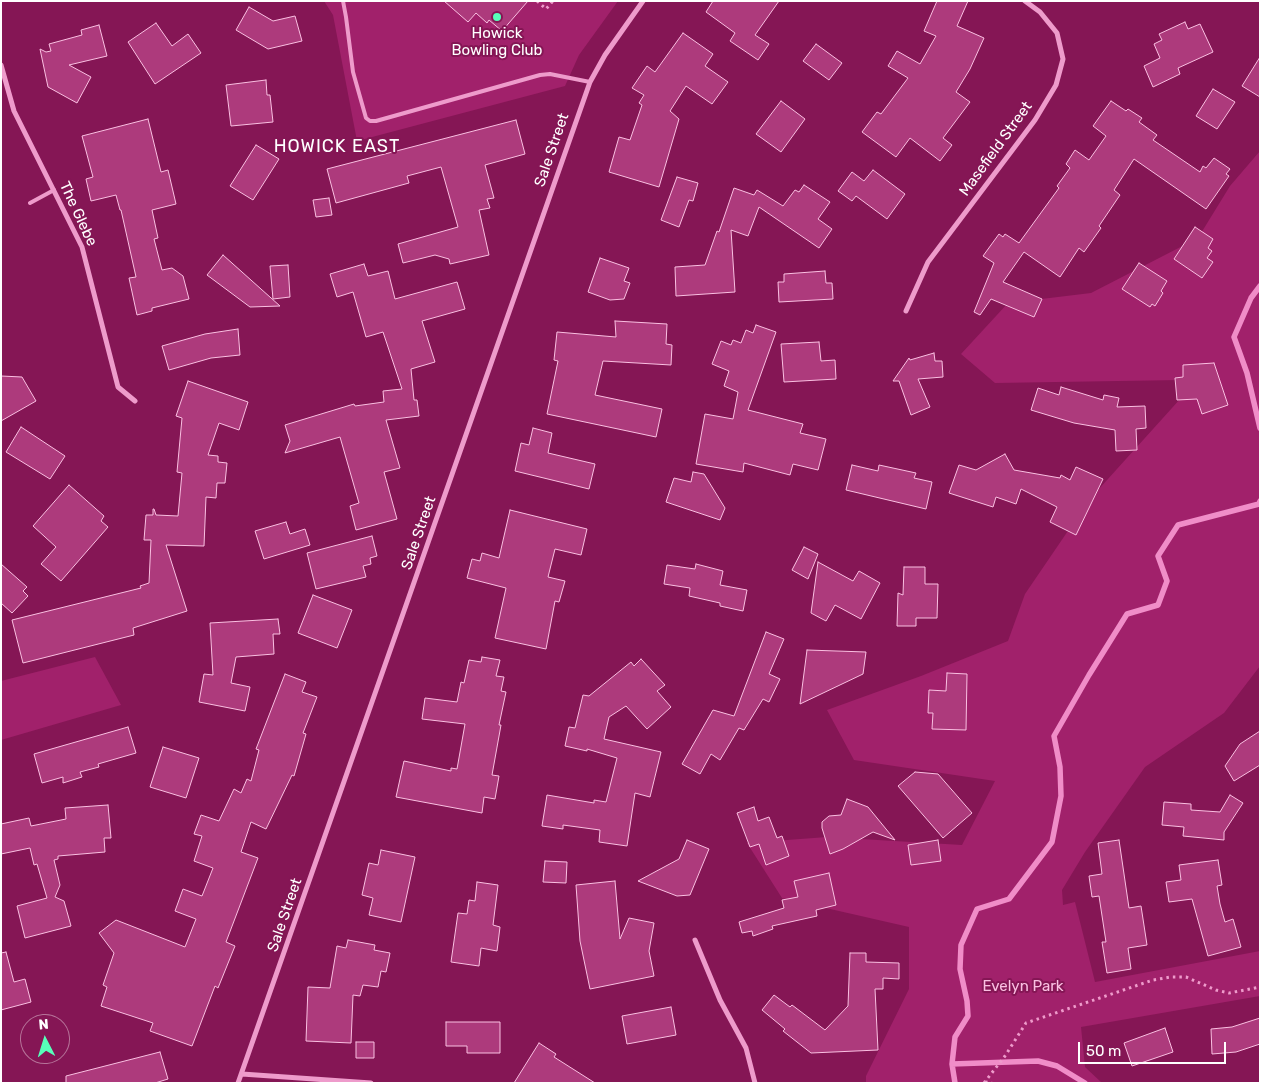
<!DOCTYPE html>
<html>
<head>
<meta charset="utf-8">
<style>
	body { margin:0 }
	#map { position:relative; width:1261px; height:1084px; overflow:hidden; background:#851655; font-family:Rubik,sans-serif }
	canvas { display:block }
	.frame { position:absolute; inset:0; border:2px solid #fff; pointer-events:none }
	.north { position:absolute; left:20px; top:1014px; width:50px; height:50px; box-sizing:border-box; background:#851655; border:1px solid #b67399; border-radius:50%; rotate:355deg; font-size:14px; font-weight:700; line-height:20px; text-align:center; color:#fff }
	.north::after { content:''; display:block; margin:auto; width:18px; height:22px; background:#57ffb9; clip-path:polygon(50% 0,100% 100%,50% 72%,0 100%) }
	.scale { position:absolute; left:1078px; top:1042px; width:148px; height:22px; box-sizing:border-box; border:2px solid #fff; border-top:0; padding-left:6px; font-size:15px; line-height:18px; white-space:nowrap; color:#fff; -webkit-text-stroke:4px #851655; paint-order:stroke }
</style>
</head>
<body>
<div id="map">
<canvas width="1261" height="1084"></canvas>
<div class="frame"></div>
<div class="north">N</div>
<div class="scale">50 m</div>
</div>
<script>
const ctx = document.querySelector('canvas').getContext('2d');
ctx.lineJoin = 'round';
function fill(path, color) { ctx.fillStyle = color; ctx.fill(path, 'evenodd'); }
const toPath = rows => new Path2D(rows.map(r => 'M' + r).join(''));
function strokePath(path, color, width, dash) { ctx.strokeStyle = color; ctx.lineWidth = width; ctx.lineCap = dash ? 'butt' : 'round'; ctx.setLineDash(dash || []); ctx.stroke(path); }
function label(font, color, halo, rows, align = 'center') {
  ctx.font = font + ' Rubik,sans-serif'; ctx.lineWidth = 4; ctx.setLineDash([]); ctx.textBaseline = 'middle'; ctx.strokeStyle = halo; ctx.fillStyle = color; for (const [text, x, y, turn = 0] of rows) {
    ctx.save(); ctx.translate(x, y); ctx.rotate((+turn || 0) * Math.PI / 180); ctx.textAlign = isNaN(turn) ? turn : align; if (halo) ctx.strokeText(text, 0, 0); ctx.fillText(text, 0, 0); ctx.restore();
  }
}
const green = toPath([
	[324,1,618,1,579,55,565,86,357,141,333,15],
	[1260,151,1260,666,1224,713,1145,767,1085,852,1062,890,1063,905,1075,902,1095,982,1260,951,1260,996,1081,1027,1085,1067,1102,1083,866,1083,866,1076,909,989,909,927,782,898,747,843,827,837,962,845,995,781,854,760,827,710,921,676,1008,641,1025,594,1089,500,1181,398,1181,380,995,383,961,354,1008,303,1091,293,1198,238,1230,186],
	[95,657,121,705,1,740,1,681]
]);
const stream = toPath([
	[1260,286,1251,298,1234,337,1247,373,1260,428],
	[952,1064,1038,1061,1057,1066,1085,1083],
	[955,1083,952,1064,955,1037,968,1016,967,1001,960,969,961,945,977,909,1009,899,1052,842,1061,796,1060,767,1054,736,1089,675,1127,614,1158,605,1167,581,1158,556,1178,525,1259,504,1260,501]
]);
const building = toPath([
	[444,1,528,1,502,31,489,20,487,23,476,13,468,22,444,1],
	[713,1,779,1,755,35,769,44,758,60,730,41,735,33,706,12,713,1],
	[937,1,968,1,957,26,984,38,970,69,956,92,970,102,943,138,952,145,940,161,910,138,896,157,862,132,877,112,881,114,908,78,888,66,897,51,920,64,936,36,924,31,937,1],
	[249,7,273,21,295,16,302,41,268,49,236,30,249,7],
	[1185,22,1188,29,1200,24,1213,52,1178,68,1180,74,1153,87,1144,66,1160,58,1154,44,1162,40,1159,34,1185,22],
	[156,23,172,46,188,34,201,53,155,84,128,42,156,23],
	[99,25,107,56,69,65,91,77,77,103,48,87,40,49,46,52,51,51,49,44,82,35,81,30,99,25],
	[683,33,713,54,705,66,728,82,712,104,686,86,670,111,679,119,659,187,609,172,619,137,630,140,642,105,639,103,644,95,632,88,647,66,655,72,683,33],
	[816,44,842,63,829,80,803,61,816,44],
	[1260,57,1260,97,1242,86,1260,57],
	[266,80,267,95,270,95,273,122,231,126,226,85,266,80],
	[1213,89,1235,102,1217,129,1196,116,1213,89],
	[781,101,805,119,781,152,756,134,781,101],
	[1111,101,1126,111,1128,109,1142,118,1139,122,1157,135,1153,140,1200,172,1203,166,1206,168,1214,158,1230,169,1226,174,1229,176,1206,209,1134,159,1114,190,1120,195,1099,226,1101,228,1084,252,1079,248,1060,277,1024,252,1003,282,1042,299,1034,317,991,299,980,315,974,312,994,263,983,256,999,234,1003,237,1005,234,1019,243,1059,188,1057,186,1070,168,1066,164,1075,150,1089,160,1106,136,1093,126,1111,101],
	[148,119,161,172,168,170,176,204,152,210,158,238,154,239,162,270,172,268,183,276,189,299,152,308,152,311,137,315,129,278,136,277,121,210,120,210,116,195,91,201,86,179,93,177,82,136,148,119],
	[516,120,525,154,485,165,494,198,487,199,490,208,479,210,489,255,450,264,449,259,435,255,403,263,398,244,458,227,441,167,407,176,409,183,336,203,327,169,516,120],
	[256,145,279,159,253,200,230,186,256,145],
	[873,170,905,194,887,219,856,196,852,201,838,191,852,172,864,181,873,170],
	[677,177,698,183,693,201,689,200,679,227,661,220,677,177],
	[804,185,830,202,818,219,832,229,819,248,759,207,748,236,731,230,735,292,676,296,675,267,705,265,717,231,719,232,734,188,754,195,757,190,783,206,795,190,799,192,804,185],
	[329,198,332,215,316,217,313,200,329,198],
	[1195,227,1213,239,1208,248,1212,251,1207,258,1213,262,1202,278,1174,259,1195,227],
	[223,255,280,306,250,307,207,275,223,255],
	[600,258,629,268,624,281,630,283,624,299,610,300,588,292,600,258],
	[1139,263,1167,281,1161,291,1163,293,1155,306,1152,304,1150,307,1122,289,1139,263],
	[364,264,368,276,388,271,395,299,457,282,465,309,422,321,435,362,411,369,414,400,417,400,419,416,386,420,400,468,384,472,397,519,356,530,350,506,359,503,340,437,285,453,290,441,285,425,354,404,355,406,384,402,383,391,402,389,383,332,366,337,353,292,337,297,330,274,364,264],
	[288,265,290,297,273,299,270,266,288,265],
	[825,271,826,283,832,283,833,299,779,302,778,282,784,282,784,274,825,271],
	[615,321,667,324,666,344,672,345,671,365,603,361,595,395,662,409,656,437,547,414,558,361,554,360,557,332,616,337,615,321],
	[756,325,776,332,748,410,803,424,800,433,826,439,818,470,793,464,790,475,744,463,743,472,696,464,705,414,733,419,738,392,724,386,729,371,712,364,721,341,731,345,733,340,741,343,746,330,753,333,756,325],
	[238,329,240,355,211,358,169,370,162,346,205,334,238,329],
	[819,342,821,361,835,360,836,379,784,382,781,344,819,342],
	[934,353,935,361,942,361,943,377,918,379,930,407,911,415,899,381,893,381,909,358,910,360,934,353],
	[1214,363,1228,405,1202,414,1197,399,1177,400,1175,378,1183,377,1183,365,1214,363],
	[1,376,22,377,36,401,1,421,1,376],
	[188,381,248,402,239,430,219,423,208,455,218,456,218,462,227,463,225,483,217,483,216,498,206,497,204,546,166,545,187,611,133,628,134,635,23,663,12,620,141,588,140,586,149,583,151,540,144,540,146,515,153,515,153,509,154,509,156,515,178,516,182,473,177,472,182,418,176,416,188,381],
	[1061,387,1103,400,1104,395,1119,398,1117,407,1145,406,1146,428,1136,429,1137,450,1116,451,1115,430,1074,423,1031,410,1038,388,1059,395,1061,387],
	[21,427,65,456,50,479,6,452,21,427],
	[533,428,552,433,548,453,595,464,589,489,515,471,521,443,529,445,533,428],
	[1005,454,1014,470,1060,478,1061,475,1070,480,1076,467,1103,479,1076,535,1050,522,1057,507,1021,489,1016,504,996,497,993,507,949,493,959,465,976,470,1005,454],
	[852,465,878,471,879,465,916,473,914,478,932,482,926,509,846,490,852,465],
	[693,472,704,474,725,508,720,520,666,502,674,478,691,482,693,472],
	[69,485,104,516,101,521,108,527,61,581,41,564,56,547,33,526,69,485],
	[510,510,587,529,581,555,555,549,548,577,565,581,559,602,555,601,546,649,495,638,506,588,467,578,472,559,480,561,482,553,499,558,510,510],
	[286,522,290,534,305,529,310,545,264,559,255,531,286,522],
	[372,536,377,556,370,558,371,564,363,566,366,577,316,589,307,553,372,536],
	[804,547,818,554,808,579,792,570,804,547],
	[818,562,853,581,859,571,880,583,861,619,835,605,826,621,811,613,818,562],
	[1,564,27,587,23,591,28,596,12,613,1,603,1,564],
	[696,564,723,571,720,585,747,590,743,611,720,606,720,603,689,596,690,588,664,584,667,565,695,569,696,564],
	[904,567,925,567,925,584,938,584,937,618,916,618,916,626,897,626,898,593,903,595,904,567],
	[313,595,352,610,337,648,298,633,313,595],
	[278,619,280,634,273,634,274,654,236,657,231,683,250,687,245,711,199,702,204,674,213,675,210,623,278,619],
	[766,632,784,639,769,674,780,679,769,702,763,699,744,730,739,728,720,760,711,754,700,774,682,764,713,710,734,716,766,632],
	[807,650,866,652,863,674,800,704,807,650],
	[482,657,500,660,496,676,504,677,501,691,506,692,499,725,501,725,492,775,499,776,495,799,484,797,482,813,396,797,404,761,451,771,451,768,457,769,465,724,422,719,425,698,457,702,461,682,464,683,469,660,481,662,482,657],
	[641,659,665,685,657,691,671,707,647,729,626,706,609,717,604,739,661,752,650,797,635,793,627,846,599,842,600,830,563,825,563,829,542,826,547,795,594,803,594,800,606,802,617,758,587,749,587,751,565,746,569,727,575,728,583,695,589,696,631,662,634,666,641,659],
	[947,673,967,674,966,730,932,729,933,713,928,713,929,690,946,691,947,673],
	[285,674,306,682,302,692,317,697,303,733,306,734,294,776,292,775,266,829,251,822,241,852,258,858,226,942,235,946,218,988,215,986,192,1046,150,1031,153,1023,101,1006,107,987,103,985,114,953,99,933,116,920,185,947,196,919,175,911,183,889,202,896,213,868,194,861,202,836,194,834,201,815,219,821,234,789,241,793,247,779,251,781,259,750,256,749,285,674],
	[128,727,136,753,98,764,99,767,80,772,82,777,63,783,63,777,42,783,34,754,128,727],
	[1260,731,1260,765,1234,781,1225,766,1240,744,1260,731],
	[163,747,199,758,186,798,150,787,163,747],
	[915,772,938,774,972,813,943,838,898,786,915,772],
	[1230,795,1243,803,1224,832,1224,840,1183,836,1184,827,1162,825,1164,802,1191,804,1191,810,1220,812,1230,795],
	[847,799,868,807,895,840,873,832,843,849,830,854,822,828,822,822,829,816,841,815,847,799],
	[108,805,111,838,104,838,105,852,58,856,58,859,54,860,60,885,55,897,64,901,71,926,25,938,17,906,47,898,37,864,34,865,30,848,1,854,1,824,29,818,31,826,66,819,65,808,108,805],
	[754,807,758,821,769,817,777,838,782,836,789,856,766,865,759,844,750,847,737,813,754,807],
	[687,840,709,849,690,895,677,896,638,881,679,859,687,840],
	[938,840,941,861,911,865,908,845,938,840],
	[1119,840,1129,908,1141,906,1147,945,1128,948,1131,969,1107,973,1102,942,1106,942,1099,896,1092,897,1089,876,1102,874,1098,843,1119,840],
	[381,850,415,857,401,922,369,915,373,898,362,895,369,863,378,865,381,850],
	[1218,860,1222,885,1217,886,1220,904,1225,922,1233,919,1241,947,1208,956,1192,899,1169,902,1166,882,1181,880,1179,865,1218,860],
	[545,861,567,862,566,883,543,882,545,861],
	[829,873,836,905,816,910,817,916,772,926,773,929,753,936,752,931,742,933,739,922,784,908,782,900,798,897,794,881,829,873],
	[615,881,620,939,629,918,654,923,649,951,654,976,590,989,580,941,576,885,615,881],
	[477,882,498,885,493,925,500,927,497,951,481,948,479,966,451,962,458,913,467,914,469,900,475,901,477,882],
	[348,940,375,945,374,950,390,953,386,972,381,971,378,987,363,985,360,996,353,995,351,1043,306,1041,308,987,330,988,337,946,346,948,348,940],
	[6,952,14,982,25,979,31,1002,1,1010,1,953,6,952],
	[850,953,866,953,866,962,899,963,899,979,883,978,883,989,875,989,878,1050,811,1053,783,1031,785,1029,762,1010,774,995,790,1007,792,1005,825,1030,848,1006,850,953],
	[671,1007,676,1035,627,1044,622,1016,671,1007],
	[1260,1018,1260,1044,1236,1052,1212,1054,1211,1029,1232,1027,1260,1018],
	[446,1022,500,1022,500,1053,467,1053,467,1046,446,1046,446,1022],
	[1165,1028,1173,1052,1132,1066,1124,1043,1165,1028],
	[356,1042,374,1042,374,1058,356,1058,356,1042],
	[539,1043,556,1054,554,1057,595,1083,514,1083,539,1043],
	[160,1052,168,1079,155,1083,66,1083,66,1076,160,1052]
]);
const path = toPath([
	[537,1,546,9,553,1],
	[985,1082,992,1083],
	[984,1083,1005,1056,1026,1023,1153,980,1171,977,1186,977,1216,990,1229,993,1260,987]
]);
const lane = toPath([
	[343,1,346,17,353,72,366,118,370,121,376,121,540,75,550,74,590,82],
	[30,203,54,190]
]);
const street = toPath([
	[1,65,14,111,82,247,118,387,135,401],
	[906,311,928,262,1035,120,1056,85,1063,59,1057,33,1040,12,1025,1],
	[695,940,720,1000,746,1048,755,1083],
	[242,1074,371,1083],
	[238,1083,590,82,605,55,643,1]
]);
const markers = [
	[497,17,5,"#57ffb9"]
];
const poiNames = [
	["Howick",497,34],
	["Bowling Club",497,51]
];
const streetNames = [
	["Masefield Street",996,149,-54],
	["Sale Street",552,150,-71],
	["The Glebe",78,214,65],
	["Sale Street",419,533,-71],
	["Sale Street",285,915,-71]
];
const parkNames = [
	["Evelyn Park",1023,987]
];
const quarterNames = [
	["HOWICK EAST",337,147]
];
fill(green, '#a1216b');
strokePath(stream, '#f08dc8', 5.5);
fill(building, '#ad3a7c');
strokePath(building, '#fac0e2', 1);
strokePath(path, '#ee9bcb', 3, [2.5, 4]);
strokePath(lane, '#ee9bcb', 4);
strokePath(street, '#ee9bcb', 5);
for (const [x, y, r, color] of markers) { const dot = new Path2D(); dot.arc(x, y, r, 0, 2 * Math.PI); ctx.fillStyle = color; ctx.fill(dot); strokePath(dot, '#851655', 2); }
label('15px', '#fff', '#851655', poiNames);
label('15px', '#fff', '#851655', streetNames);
label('15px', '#fac0e2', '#851655', parkNames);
ctx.letterSpacing = '1px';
label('18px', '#fff', '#851655', quarterNames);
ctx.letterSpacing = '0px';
</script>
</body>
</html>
